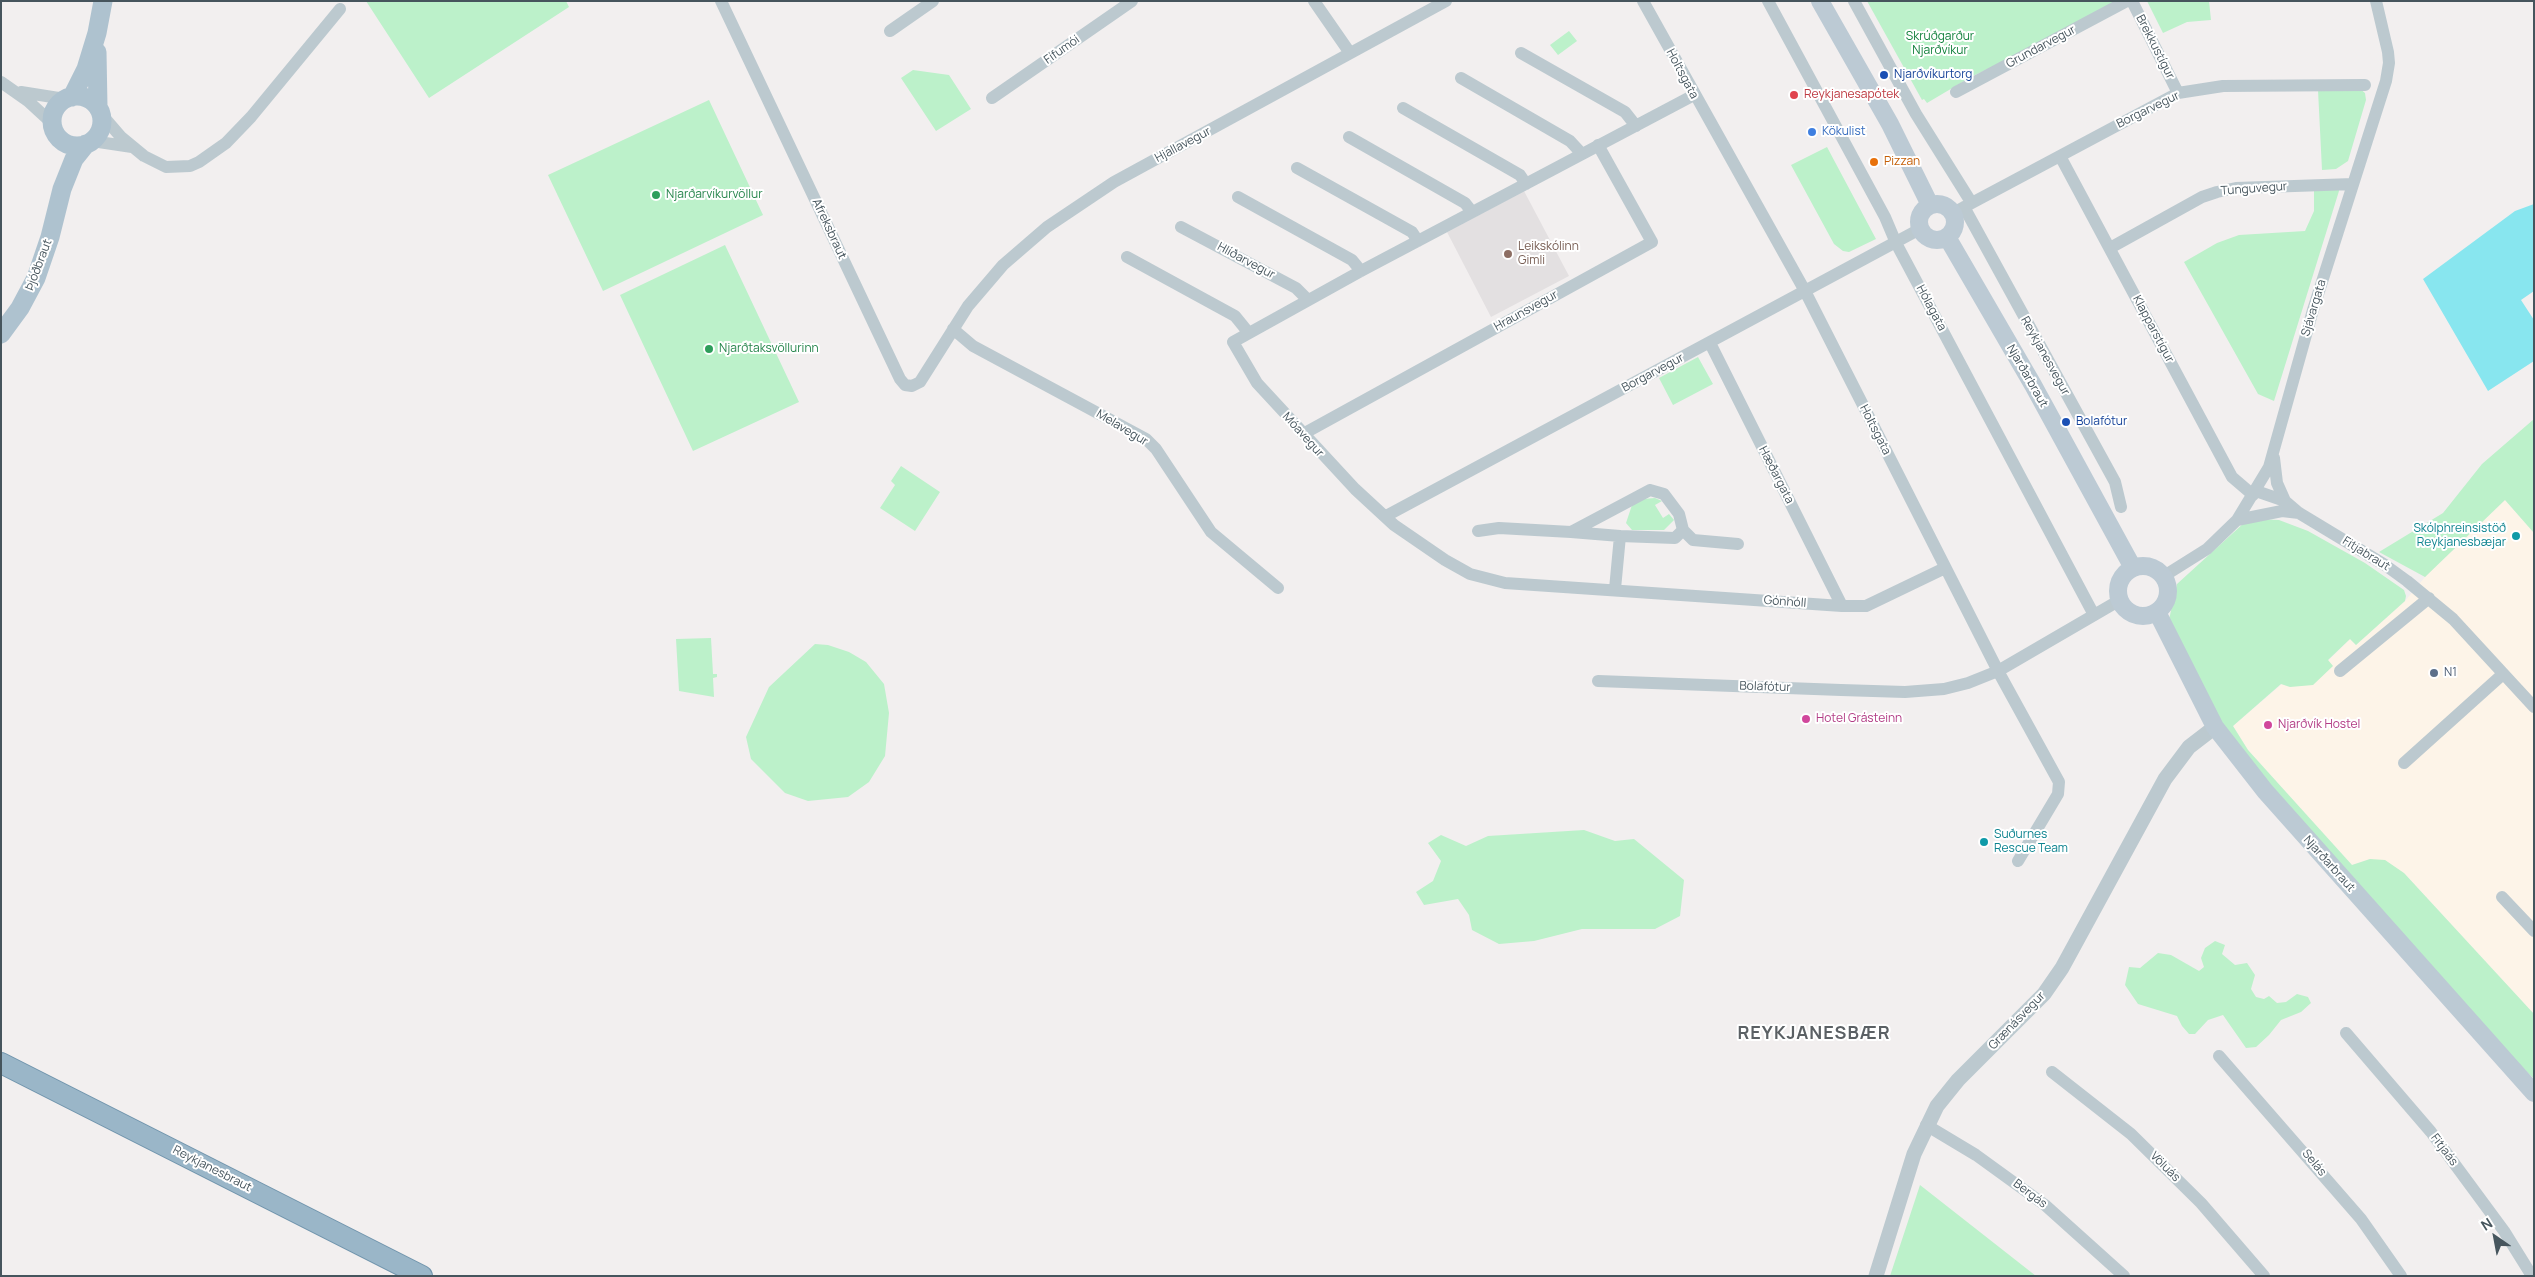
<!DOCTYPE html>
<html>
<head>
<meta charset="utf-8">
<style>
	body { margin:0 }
	#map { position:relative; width:2535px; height:1277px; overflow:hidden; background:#f2efef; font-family:Manrope,sans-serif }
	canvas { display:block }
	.frame { position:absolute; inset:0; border:2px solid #46555d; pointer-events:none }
	.north { position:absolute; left:2470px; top:1212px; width:50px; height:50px; -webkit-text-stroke:4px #fff; paint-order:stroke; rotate:327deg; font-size:14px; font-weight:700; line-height:20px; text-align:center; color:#46555d }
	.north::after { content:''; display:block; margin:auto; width:18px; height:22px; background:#46555d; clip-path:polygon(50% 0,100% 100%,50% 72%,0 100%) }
</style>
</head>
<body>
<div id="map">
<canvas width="2535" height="1277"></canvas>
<div class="frame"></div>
<div class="north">N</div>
</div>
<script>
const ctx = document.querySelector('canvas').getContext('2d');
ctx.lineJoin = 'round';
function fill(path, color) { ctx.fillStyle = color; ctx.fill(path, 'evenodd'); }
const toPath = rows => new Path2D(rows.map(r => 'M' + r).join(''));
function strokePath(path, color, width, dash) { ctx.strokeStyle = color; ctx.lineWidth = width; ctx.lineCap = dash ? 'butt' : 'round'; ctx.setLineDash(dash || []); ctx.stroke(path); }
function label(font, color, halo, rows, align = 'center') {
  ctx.font = font + ' Manrope,sans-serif'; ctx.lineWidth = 4; ctx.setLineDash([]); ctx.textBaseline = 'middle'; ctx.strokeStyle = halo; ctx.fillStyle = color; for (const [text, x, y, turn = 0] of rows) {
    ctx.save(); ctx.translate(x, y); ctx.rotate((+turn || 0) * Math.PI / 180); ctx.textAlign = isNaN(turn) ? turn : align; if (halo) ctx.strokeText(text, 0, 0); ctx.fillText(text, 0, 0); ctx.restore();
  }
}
const commercial = toPath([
	[2505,500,2534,533,2534,1014,2404,873,2370,859,2352,865,2248,750,2233,726,2282,684,2290,687,2328,661,2350,639,2356,645,2405,601,2425,577]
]);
const education = toPath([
	[1524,191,1569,276,1491,317,1447,232]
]);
const green = toPath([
	[366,1,566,1,569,7,429,98],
	[1867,1,2127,1,1971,77,1927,103,1924,99,1922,100],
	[2147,1,2209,1,2211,20,2187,22,2163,33],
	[1569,31,1577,41,1558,55,1550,45],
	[913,70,949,75,971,109,936,131,901,78],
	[2359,88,2365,93,2366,100,2348,161,2336,169,2322,170,2318,90],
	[709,100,763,215,603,291,548,175],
	[1827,147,1876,239,1849,252,1843,251,1834,244,1791,165],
	[2339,186,2339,191,2274,401,2258,394,2184,262,2217,243,2239,235,2305,231,2314,211,2314,189],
	[725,245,799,402,693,451,620,295],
	[1698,357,1713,384,1673,405,1659,378],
	[2534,419,2534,533,2505,500,2425,577,2379,552,2443,513,2482,464],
	[901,466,940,492,915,531,880,508,895,485,891,481],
	[1655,498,1662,501,1655,505,1663,518,1669,514,1674,520,1664,530,1632,530,1626,523,1632,505,1643,499],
	[2257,519,2279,520,2308,531,2365,563,2404,590,2406,596,2405,601,2356,645,2350,639,2328,660,2333,666,2313,685,2290,687,2281,684,2233,726,2248,750,2352,865,2370,859,2385,860,2404,873,2534,1014,2534,1079,2471,1015,2268,788,2222,727,2168,624,2177,584,2245,522],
	[711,638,713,674,717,674,717,677,713,678,714,697,679,691,676,639],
	[815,644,828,645,849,652,866,662,884,684,889,713,885,756,869,782,848,797,808,801,785,793,751,759,746,737,769,687],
	[1584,830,1615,841,1634,839,1684,880,1680,916,1655,929,1582,929,1534,941,1499,944,1472,930,1469,915,1458,899,1424,905,1416,892,1433,881,1441,861,1428,843,1441,835,1466,846,1488,836],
	[2215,941,2225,945,2222,954,2235,965,2247,963,2255,975,2251,989,2256,997,2264,999,2269,996,2277,1003,2286,1002,2297,994,2308,997,2311,1003,2301,1012,2281,1020,2269,1035,2256,1047,2246,1048,2223,1015,2208,1020,2195,1034,2189,1034,2182,1026,2177,1016,2138,1004,2125,985,2129,967,2140,968,2158,953,2171,955,2199,971,2204,967,2201,958,2205,948],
	[1920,1185,2036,1276,1890,1276]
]);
const water = toPath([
	[2534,204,2534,291,2521,300,2534,320,2534,361,2488,391,2423,279,2515,211]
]);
const minor = toPath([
	[721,1,900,379,905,385,912,386,920,382,968,306,1003,265,1047,227,1114,182,1446,1],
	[1314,1,1350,53],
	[1643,1,1805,291,1998,671,2059,782,2058,794,2018,861],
	[1768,1,1885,217,1896,243,2094,615],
	[1854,1,1916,114,1971,202],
	[2132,1,2178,93],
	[890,31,933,1],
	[1521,53,1625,112,1636,126],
	[1461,78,1570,141,1582,154],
	[1,82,28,101,53,124],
	[21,92,65,99],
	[1956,92,2127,1],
	[1694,95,1361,271,1233,342,1257,383,1355,489,1394,525,1445,560,1470,574,1505,583,1842,606,1866,606,1945,568],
	[992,98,1132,1],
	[1403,108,1520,175,1526,184],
	[102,115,121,137,144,156,166,167,190,166,199,162,226,143,251,117,340,9],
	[1349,137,1465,203,1472,212],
	[92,141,132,147],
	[2060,156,2232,477,2253,495],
	[1297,168,1412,232,1418,241],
	[1238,197,1352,260,1361,271],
	[1964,207,2115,482,2121,507],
	[1953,213,2178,93,2223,86,2365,85],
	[1181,227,1296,288,1308,300],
	[2110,248,2202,197,2217,192,2236,188,2353,184],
	[1127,257,1235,316,1248,332],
	[953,329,973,346,1146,439,1156,449,1211,532,1278,588],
	[1710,343,1842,606],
	[1303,434,1652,242,1598,145],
	[2274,458,2277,483,2285,501],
	[1650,490,1664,494,1679,514,1683,530,1675,538,1620,536,1571,532,1650,490],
	[2256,491,2285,501,2299,513,2385,565,2407,581,2453,619,2534,707],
	[1386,516,1920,229],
	[2237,520,2282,511,2299,513],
	[1683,530,1693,540,1738,544],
	[1478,531,1499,528,1571,532],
	[2164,576,2207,549,2237,520,2269,467,2313,310,2386,81,2389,63,2388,52,2376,1],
	[1615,589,1620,536],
	[2340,671,2429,598],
	[1598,681,1841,690,1905,692,1944,689,1968,683,1998,671,2120,600],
	[2404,763,2503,674],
	[2502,897,2534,931],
	[2346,1033,2431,1132,2504,1231,2532,1276],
	[2219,1056,2361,1219,2401,1276],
	[2052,1072,2131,1134,2201,1203,2264,1276],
	[1926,1125,1976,1155,2045,1205,2124,1276]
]);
const tertiary = toPath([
	[1876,1276,1914,1154,1937,1106,1958,1080,2044,994,2062,968,2165,779,2189,747,2215,727]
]);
const secondary = toPath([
	[1820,1,1890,124,1930,205],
	'1919 222a18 18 0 1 1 36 0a18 18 0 1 1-36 0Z',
	[1947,237,2033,385,2133,568],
	'2118 591a25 25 0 1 1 50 0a25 25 0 1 1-50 0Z',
	[2157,612,2215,727,2265,791,2534,1093]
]);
const primary = toPath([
	[97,52,98,107],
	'52 121a25 25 0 1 1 50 0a25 25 0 1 1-50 0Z',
	[72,97,86,69,97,33,103,1],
	[1,334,20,308,36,278,50,237,62,189,74,159,86,144]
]);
const trunk = toPath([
	[1,1063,422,1276]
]);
const markers = [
	[1884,75,5,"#1a4fb4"],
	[1794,95,5,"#e0444e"],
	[1812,132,5,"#3f7fe0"],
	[1874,162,5,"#e8710a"],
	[656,195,5,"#2e9e5b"],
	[1508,254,5,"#8d6e63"],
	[709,349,5,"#2e9e5b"],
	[2066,422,5,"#1a4fb4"],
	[2516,536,5,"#0f9aa8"],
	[2434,673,5,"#5c6f8a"],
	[1806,719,5,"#d1479c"],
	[2268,725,5,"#d1479c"],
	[1984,842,5,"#0f9aa8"]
];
const parkNames = [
	["Skrúðgarður",1940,37],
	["Njarðvíkur",1940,51]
];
const streetNames = [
	["Grundarvegur",2041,47,-28],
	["Brekkustígur",2155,47,63],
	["Fífumói",1062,50,-35],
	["Holtsgata",1682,74,62],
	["Borgarvegur",2148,110,-26],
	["Hjallavegur",1183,145,-28],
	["Tunguvegur",2254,189,-4],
	["Afreksbraut",829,229,65],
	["Hlíðarvegur",1246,261,28],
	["Þjóðbraut",39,265,-69],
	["Hólagata",1931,308,62],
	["Sjávargata",2314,308,-73],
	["Hraunsvegur",1526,311,-29],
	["Klapparstígur",2153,329,62],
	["Reykjanesvegur",2045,356,61],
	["Borgarvegur",1653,373,-28],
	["Njarðarbraut",2027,376,60],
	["Melavegur",1122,428,31],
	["Holtsgata",1875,430,63],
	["Móavegur",1303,435,48],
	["Hæðargata",1776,475,63],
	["Fitjabraut",2366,554,32],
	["Gónhóll",1785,602,4],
	["Bolafótur",1765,687,2],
	["Njarðarbraut",2329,864,48],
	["Grænásvegur",2017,1021,-46],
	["Fitjaás",2444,1150,53],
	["Selás",2314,1163,50],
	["Völuás",2165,1167,45],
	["Reykjanesbraut",212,1169,27],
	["Bergás",2030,1194,37]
];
const transitNames = [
	["Njarðvíkurtorg",1894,75],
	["Bolafótur",2076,422]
];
const healthNames = [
	["Reykjanesapótek",1804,95]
];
const shopNames = [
	["Kökulist",1822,132]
];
const foodNames = [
	["Pizzan",1884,162]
];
const leisureNames = [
	["Njarðarvíkurvöllur",666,195],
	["Njarðtaksvöllurinn",719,349]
];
const educationNames = [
	["Leikskólinn",1518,247],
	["Gimli",1518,261]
];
const cultureNames = [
	["Skólphreinsistöð",2506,529],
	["Reykjanesbæjar",2506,543],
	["Suðurnes",1994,835,"left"],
	["Rescue Team",1994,849,"left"]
];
const serviceNames = [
	["N1",2444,673]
];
const hotelNames = [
	["Hotel Grásteinn",1816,719],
	["Njarðvík Hostel",2278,725]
];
const districtNames = [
	["REYKJANESBÆR",1814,1034]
];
fill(commercial, '#fdf4e8');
fill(education, '#e3e0e1');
fill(green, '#bcf1ca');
fill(water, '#88e6ef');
strokePath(trunk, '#7094ac', 22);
strokePath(minor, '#bcc9cf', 12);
strokePath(tertiary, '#bcc9cf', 15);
strokePath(secondary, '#bccad4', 18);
strokePath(primary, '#aec2cf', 19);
strokePath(trunk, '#9ab6c8', 20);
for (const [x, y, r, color] of markers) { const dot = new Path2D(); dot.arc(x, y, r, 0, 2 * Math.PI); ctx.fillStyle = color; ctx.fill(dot); strokePath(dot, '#fff', 2); }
label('12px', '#14823e', '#fff', parkNames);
label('12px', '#46555d', '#fff', streetNames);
label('12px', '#164399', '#fff', transitNames, 'left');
label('12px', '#be3a42', '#fff', healthNames, 'left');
label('12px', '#366cbe', '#fff', shopNames, 'left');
label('12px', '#c56008', '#fff', foodNames, 'left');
label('12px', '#27864d', '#fff', leisureNames, 'left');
label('12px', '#785e54', '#fff', educationNames, 'left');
label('12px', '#0d838f', '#fff', cultureNames, 'right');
label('12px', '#4e5e75', '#fff', serviceNames, 'left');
label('12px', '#b23c85', '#fff', hotelNames, 'left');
ctx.letterSpacing = '1px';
label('bold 18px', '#5b6064', '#fff', districtNames);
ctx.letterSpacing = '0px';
</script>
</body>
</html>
